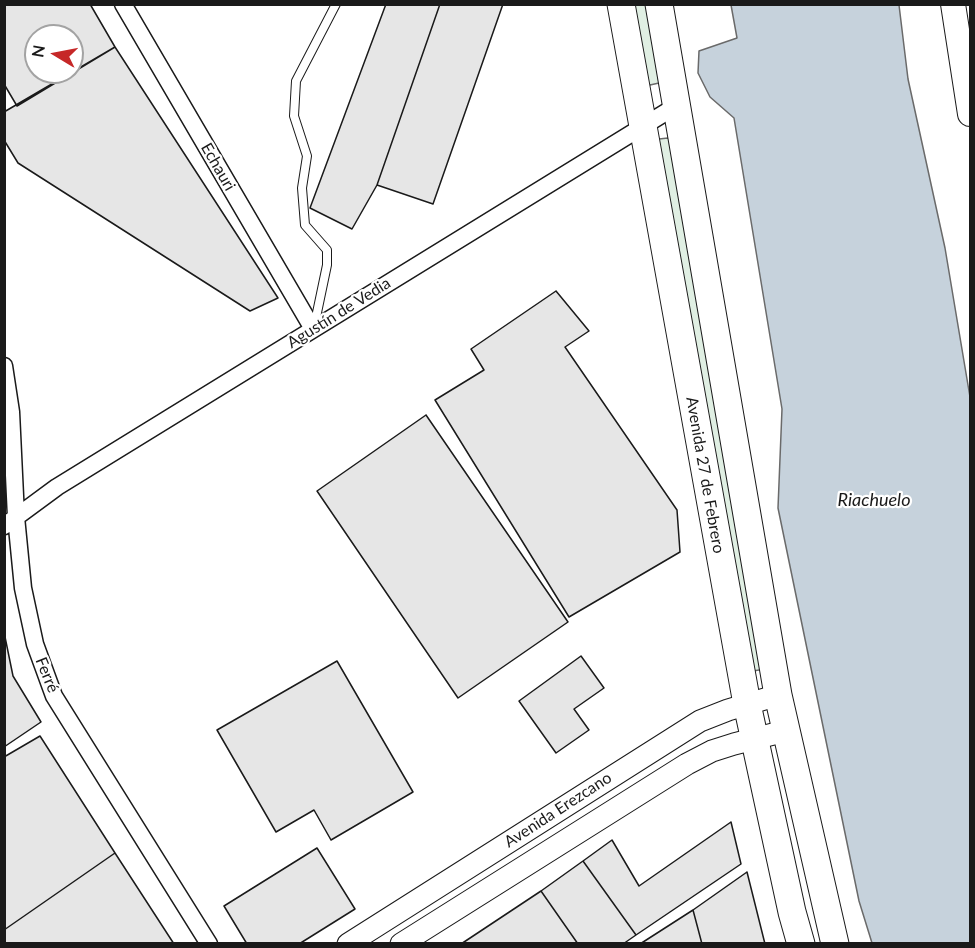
<!DOCTYPE html>
<html>
<head>
<meta charset="utf-8">
<style>
	body { margin:0 }
	#map { position:relative; width:975px; height:948px; overflow:hidden; background:#fff; font-family:Lato,sans-serif }
	canvas { display:block }
	.frame { position:absolute; inset:0; border:6px solid #1a1a1a; pointer-events:none }
	.north { position:absolute; left:24px; top:24px; width:60px; height:60px; box-sizing:border-box; background:#fff; border:2px solid #a3a3a3; border-radius:50%; rotate:280deg; font-size:16px; font-weight:700; line-height:24px; text-align:center; color:#1a1a1a }
	.north::after { content:''; display:block; margin:auto; width:21px; height:27px; background:#c62828; clip-path:polygon(50% 0,100% 100%,50% 72%,0 100%) }
</style>
</head>
<body>
<div id="map">
<canvas width="975" height="948"></canvas>
<div class="frame"></div>
<div class="north">N</div>
</div>
<script>
const ctx = document.querySelector('canvas').getContext('2d');
ctx.lineJoin = 'round';
function fill(path, color) { ctx.fillStyle = color; ctx.fill(path, 'evenodd'); }
const toPath = rows => new Path2D(rows.map(r => 'M' + r).join(''));
function strokePath(path, color, width, dash) { ctx.strokeStyle = color; ctx.lineWidth = width; ctx.lineCap = dash ? 'butt' : 'round'; ctx.setLineDash(dash || []); ctx.stroke(path); }
function label(font, color, halo, rows, align = 'center') {
  ctx.font = font + ' Lato,sans-serif'; ctx.lineWidth = 4.5; ctx.setLineDash([]); ctx.textBaseline = 'middle'; ctx.strokeStyle = halo; ctx.fillStyle = color; for (const [text, x, y, turn = 0] of rows) {
    ctx.save(); ctx.translate(x, y); ctx.rotate((+turn || 0) * Math.PI / 180); ctx.textAlign = isNaN(turn) ? turn : align; if (halo) ctx.strokeText(text, 0, 0); ctx.fillText(text, 0, 0); ctx.restore();
  }
}
const green = toPath([
	[632,5,649,5,659,83,650,85,645,82,632,5],
	[668,138,674,143,763,663,759,670,753,671,655,146,659,139,668,138]
]);
const water = toPath([
	[731,5,899,5,908,79,945,248,970,397,970,943,872,943,859,901,778,508,782,409,734,118,710,97,698,73,699,51,737,38,731,5]
]);
const building = toPath([
	[4,4,90,4,115,47,17,106,4,84,4,4],
	[36,36,72,36,72,72,36,72,36,36],
	[386,4,440,4,377,185,352,229,310,208,386,4],
	[440,4,503,4,433,204,377,185,440,4],
	[115,47,278,298,250,311,18,163,4,140,4,112,115,47],
	[556,291,589,331,565,347,677,510,680,552,569,617,435,400,484,370,471,349,556,291],
	[426,415,568,622,458,698,317,491,426,415],
	[4,632,13,676,41,722,4,747,4,632],
	[581,656,604,688,574,709,589,730,556,753,519,701,581,656],
	[337,661,413,792,331,840,314,810,276,832,217,730,337,661],
	[40,736,115,853,4,930,4,757,40,736],
	[731,822,741,864,636,935,583,861,612,840,639,886,731,822],
	[317,848,355,909,299,944,247,944,224,906,317,848],
	[115,853,174,944,4,944,4,930,115,853],
	[583,861,636,935,623,944,578,944,541,891,583,861],
	[747,872,765,944,702,944,693,910,747,872],
	[541,891,578,944,461,944,541,891],
	[693,910,702,944,640,944,693,910]
]);
const service = toPath([
	[314,327,327,265,327,250,305,225,302,188,307,156,294,116,296,81,336,4]
]);
const minor = toPath([
	[123,4,313,329],
	[4,366,11,412,16,517,23,588,35,644,54,696,209,944],
	[4,526,57,487,676,106]
]);
const tertiary = toPath([
	[348,944,700,721,728,710,778,695],
	[401,944,687,764,712,751,734,744,785,731]
]);
const secondary = toPath([
	[953,4,970,114]
]);
const primary = toPath([
	[621,4,747,704,792,912,801,944],
	[659,4,778,695,835,944]
]);
const streetNames = [
	["Echauri",218,167,60],
	["Agustín de Vedia",339,313,-32],
	["Avenida 27 de Febrero",705,475,80],
	["Ferré",47,675,68],
	["Avenida Erezcano",558,810,-33]
];
const waterNames = [
	["Riachuelo",874,500]
];
fill(green, '#e0efe3');
strokePath(green, '#6a6a6a', 1.5);
fill(water, '#c6d2dc');
strokePath(water, '#6a6a6a', 1.5);
fill(building, '#e6e6e6');
strokePath(building, '#1a1a1a', 1.5);
strokePath(service, '#1a1a1a', 10);
strokePath(minor, '#1a1a1a', 19);
strokePath(tertiary, '#1a1a1a', 23);
strokePath(secondary, '#1a1a1a', 26);
strokePath(primary, '#1a1a1a', 29);
strokePath(service, '#fff', 8);
strokePath(minor, '#fff', 16);
strokePath(tertiary, '#fff', 21);
strokePath(secondary, '#fff', 24);
strokePath(primary, '#fff', 27);
label('16px', '#1a1a1a', '#fff', streetNames);
label('italic 18px', '#1a1a1a', '#fff', waterNames);
</script>
</body>
</html>
